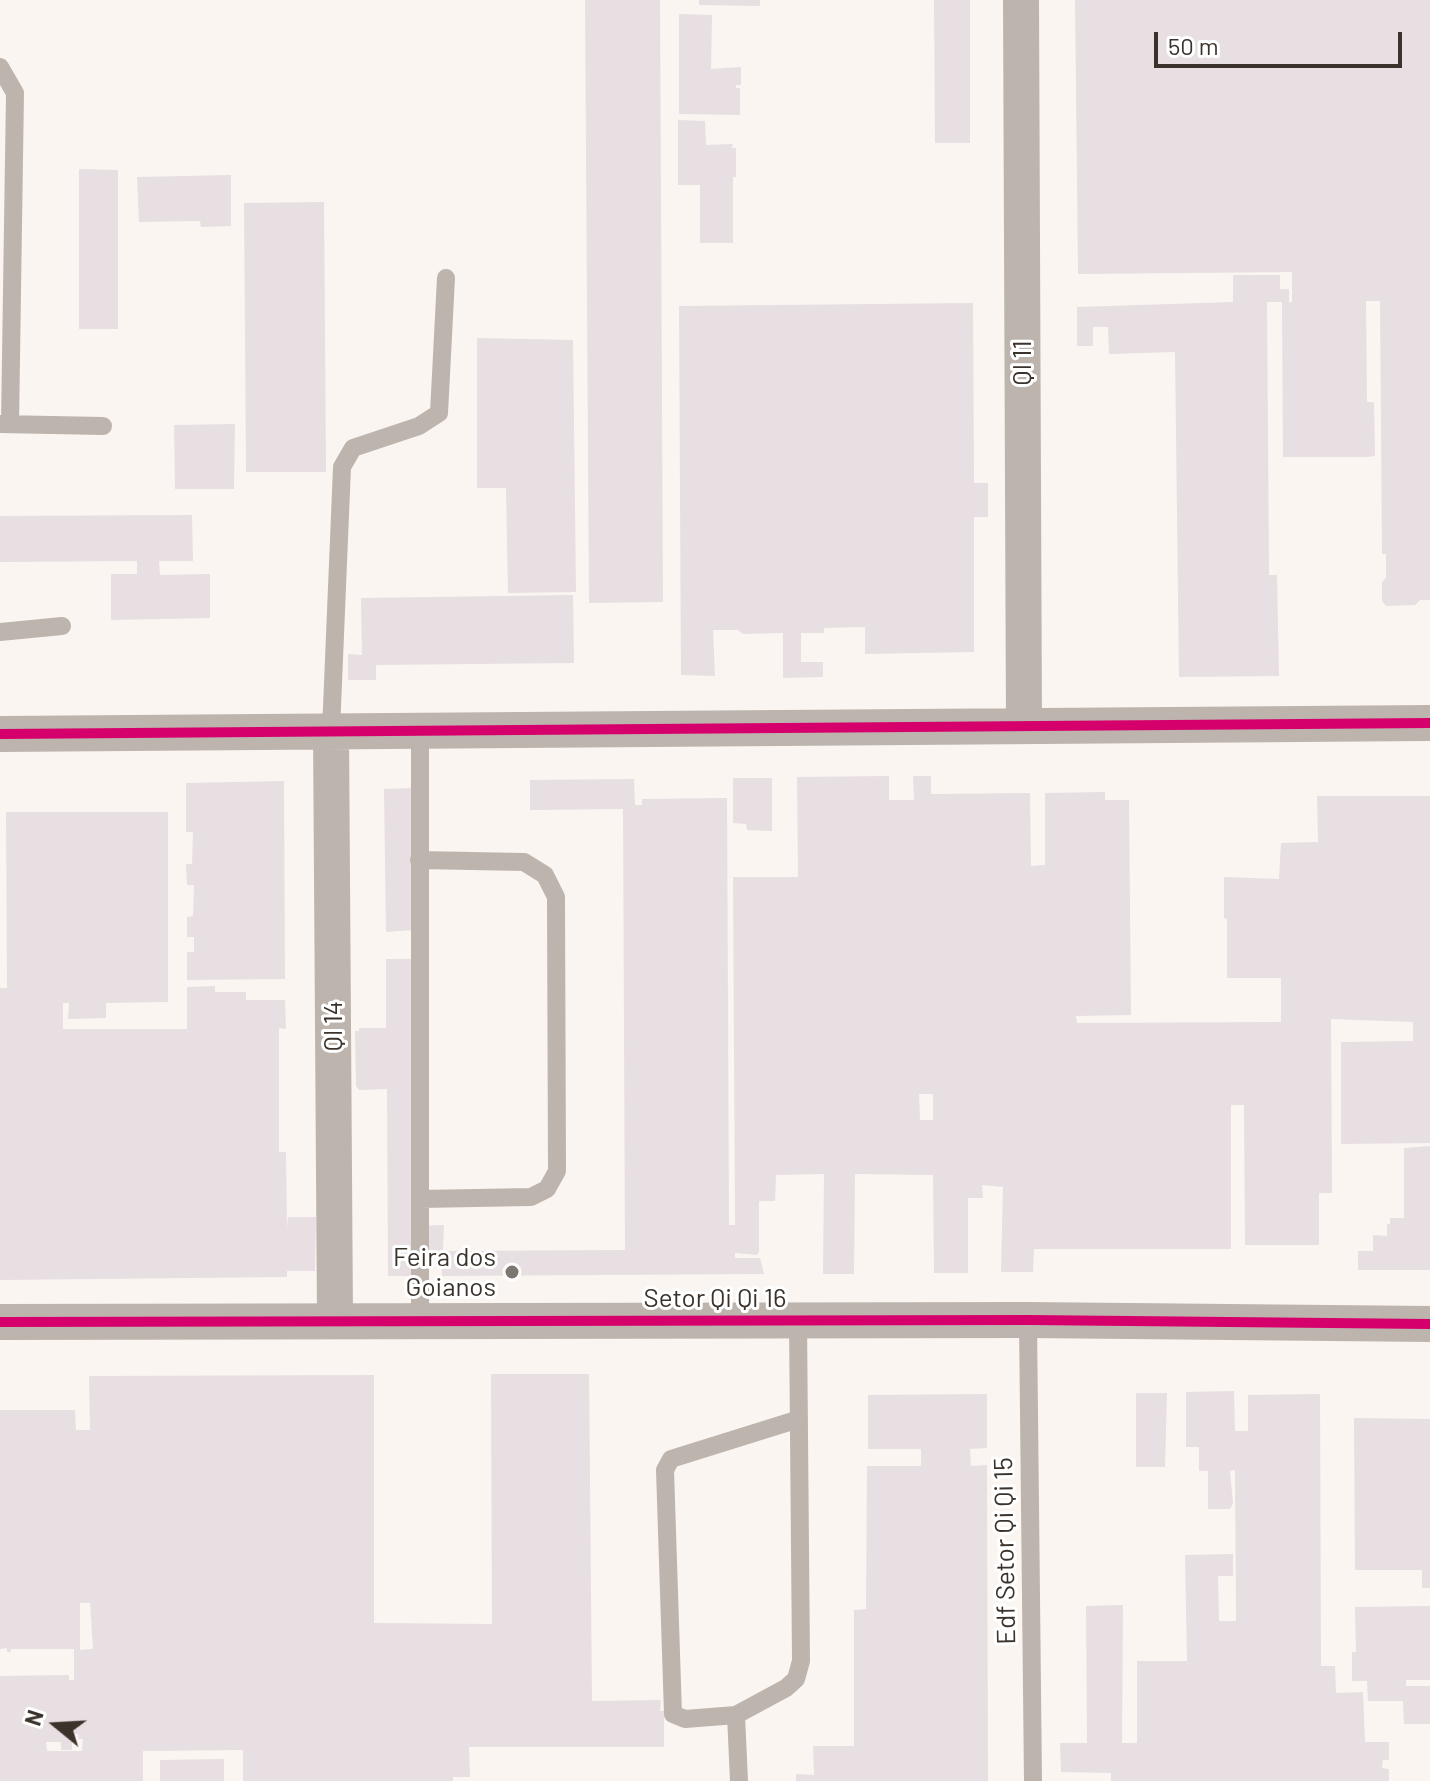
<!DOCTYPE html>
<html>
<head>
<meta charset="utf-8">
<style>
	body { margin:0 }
	#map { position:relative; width:1430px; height:1781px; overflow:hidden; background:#faf5f1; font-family:Barlow,sans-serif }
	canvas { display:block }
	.north { position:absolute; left:16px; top:1685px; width:80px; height:80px; -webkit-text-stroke:6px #fff; paint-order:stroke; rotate:288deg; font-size:22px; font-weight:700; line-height:32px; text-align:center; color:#3b322b }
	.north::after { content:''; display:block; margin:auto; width:28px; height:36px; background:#3b322b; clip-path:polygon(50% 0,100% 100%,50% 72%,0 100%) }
	.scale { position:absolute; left:1154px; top:32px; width:248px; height:36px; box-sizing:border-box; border:4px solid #3b322b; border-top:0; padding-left:10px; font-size:24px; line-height:28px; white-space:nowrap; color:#3b322b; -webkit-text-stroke:6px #fff; paint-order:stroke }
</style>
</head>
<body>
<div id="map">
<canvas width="1430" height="1781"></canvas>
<div class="north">N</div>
<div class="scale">50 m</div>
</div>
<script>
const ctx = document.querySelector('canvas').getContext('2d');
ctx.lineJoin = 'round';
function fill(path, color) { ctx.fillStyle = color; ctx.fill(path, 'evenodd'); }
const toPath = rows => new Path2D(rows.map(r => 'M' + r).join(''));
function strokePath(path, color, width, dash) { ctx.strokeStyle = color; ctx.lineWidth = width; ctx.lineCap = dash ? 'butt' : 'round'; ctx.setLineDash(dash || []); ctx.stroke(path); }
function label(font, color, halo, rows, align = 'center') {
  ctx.font = font + ' Barlow,sans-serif'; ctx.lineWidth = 6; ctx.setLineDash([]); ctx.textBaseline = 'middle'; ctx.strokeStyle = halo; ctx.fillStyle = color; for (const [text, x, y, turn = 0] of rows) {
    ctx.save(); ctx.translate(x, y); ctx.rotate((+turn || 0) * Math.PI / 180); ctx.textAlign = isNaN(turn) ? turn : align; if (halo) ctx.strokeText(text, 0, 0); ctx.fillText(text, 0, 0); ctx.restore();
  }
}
const building = toPath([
	[585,0,660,0,663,602,589,603],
	[699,0,760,0,760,6,699,5],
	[934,0,970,0,970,143,935,143],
	[1075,0,1430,0,1430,600,1420,600,1415,605,1386,606,1382,601,1382,582,1386,578,1386,554,1382,554,1380,301,1366,301,1367,402,1374,402,1375,456,1367,457,1283,457,1282,302,1267,302,1269,575,1277,575,1279,676,1179,677,1175,352,1109,354,1108,327,1093,327,1093,346,1077,346,1077,307,1233,302,1233,275,1280,275,1280,289,1289,289,1289,302,1292,302,1292,272,1078,274],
	[679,14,712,15,711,69,741,67,741,85,736,85,736,88,740,88,740,115,679,114],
	[678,120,705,121,706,145,733,144,732,148,736,148,736,177,733,177,733,243,700,243,700,185,678,185],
	[79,169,118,170,118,329,79,329],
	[231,175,231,226,201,227,200,221,139,222,137,177],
	[324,202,326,472,246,472,244,203],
	[973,303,974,483,988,483,988,517,974,517,974,652,865,654,865,627,824,628,824,633,801,633,801,662,823,662,823,677,783,678,783,633,743,634,738,630,713,630,715,676,681,675,679,306],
	[477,338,573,340,576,592,508,593,506,488,477,488],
	[235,424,234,489,175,489,174,425],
	[192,515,193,561,159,561,160,575,210,574,210,618,111,620,111,574,137,574,137,561,0,562,0,516],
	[573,595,574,663,376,665,376,680,348,680,348,654,362,655,361,598],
	[889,776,889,800,914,800,913,776,931,776,931,794,1030,793,1031,866,1045,865,1045,793,1105,792,1105,800,1129,800,1131,1015,1076,1016,1077,1023,1281,1022,1281,978,1227,978,1227,919,1224,918,1224,877,1279,879,1281,843,1318,842,1317,796,1430,796,1430,1143,1341,1144,1341,1042,1413,1041,1413,1022,1331,1019,1332,1193,1319,1193,1319,1245,1245,1245,1244,1105,1231,1105,1231,1249,1034,1249,1033,1272,1001,1272,1003,1187,982,1185,983,1198,968,1198,968,1273,934,1273,933,1175,855,1174,854,1274,823,1274,824,1174,776,1175,775,1201,759,1201,759,1252,757,1255,735,1253,735,1258,760,1258,764,1274,442,1276,442,1251,419,1252,419,1276,388,1276,387,1089,359,1090,356,1086,355,1031,359,1031,359,1028,386,1028,386,959,413,959,414,1226,444,1225,443,1251,625,1250,623,809,530,810,530,780,634,779,635,805,642,805,642,799,727,798,729,1225,735,1225,733,877,798,877,797,777],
	[919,1094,933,1094,933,1120,920,1120],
	[733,778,772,778,772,831,747,830,746,824,733,823],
	[284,781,285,979,187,980,187,952,194,952,194,937,187,937,187,917,193,916,194,885,187,885,186,864,192,864,193,832,186,832,186,783],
	[417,788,414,930,386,932,384,789],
	[6,812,168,812,168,1002,106,1003,106,1018,68,1019,69,1003,63,1003,63,1029,187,1029,187,987,215,986,215,992,246,992,246,1000,285,1000,286,1029,279,1028,279,1152,286,1152,287,1229,288,1217,316,1217,315,1271,287,1271,287,1277,0,1280,0,988,7,988],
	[1430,1146,1430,1270,1358,1270,1358,1251,1373,1251,1373,1235,1387,1236,1387,1224,1390,1224,1390,1218,1404,1218,1404,1148],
	[491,1374,589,1374,592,1701,661,1700,660,1711,664,1711,664,1747,469,1747,470,1777,453,1777,453,1781,243,1781,243,1750,143,1751,143,1781,0,1781,0,1676,69,1675,69,1680,74,1680,74,1649,11,1649,11,1652,7,1652,7,1648,0,1649,0,1410,75,1410,76,1430,90,1430,89,1376,374,1375,374,1623,492,1624],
	[90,1601,93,1649,80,1650,80,1603,90,1603],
	[72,1729,74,1734,78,1734,79,1739,83,1739,82,1751,47,1751,46,1742,61,1742,61,1750,72,1750],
	[1234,1391,1235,1431,1248,1431,1248,1395,1320,1394,1321,1666,1335,1666,1336,1693,1363,1692,1365,1742,1389,1742,1389,1760,1383,1760,1382,1768,1389,1769,1389,1781,1111,1781,1111,1773,1061,1772,1060,1743,1087,1743,1086,1606,1123,1605,1122,1743,1137,1743,1137,1661,1187,1661,1185,1555,1233,1554,1233,1576,1218,1576,1219,1621,1236,1621,1235,1470,1230,1471,1233,1503,1230,1509,1208,1509,1208,1471,1199,1471,1199,1447,1186,1447,1186,1392],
	[1136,1393,1167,1393,1165,1467,1136,1467],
	[987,1394,987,1448,970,1449,971,1466,987,1465,988,1781,796,1781,796,1774,814,1775,813,1746,854,1746,854,1610,866,1609,867,1466,921,1466,921,1449,868,1449,868,1395],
	[1354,1418,1430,1419,1430,1588,1422,1588,1422,1570,1355,1570],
	[1430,1606,1430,1680,1406,1680,1406,1686,1430,1686,1430,1724,1404,1724,1403,1701,1368,1701,1367,1681,1352,1681,1352,1652,1356,1652,1355,1607],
	[222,1759,224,1759,224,1781,160,1781,160,1760]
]);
const service = toPath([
	[0,67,15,93,10,424],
	[0,424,103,426],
	[0,632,62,626],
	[331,731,342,467,353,448,419,426,439,413,446,278],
	[419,860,524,862,545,875,556,897,557,1171,547,1189,531,1197,420,1199],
	[420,1320,420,731],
	[1028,1320,1033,1781],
	[736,1715,685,1719,673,1714,665,1470,671,1459,799,1419],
	[739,1781,736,1715,786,1688,796,1679,801,1661,798,1320]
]);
const minor = toPath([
	[1021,0,1024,726],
	[331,731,335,1320],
	[0,734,1430,723],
	[0,1322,1028,1320,1430,1324]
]);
const cycleway = toPath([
	[0,734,1430,723],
	[0,1322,1028,1320,1430,1324]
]);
const markers = [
	[512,1272,8,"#7e7670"]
];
const streetNames = [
	["QI 11",1022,363,-90],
	["QI 14",333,1026,-90],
	["Setor Qi Qi 16",715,1298],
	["Edf Setor Qi Qi 15",1005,1551,-91]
];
const poiNames = [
	["Feira dos",496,1257],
	["Goianos",496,1287]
];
fill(building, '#e7dfe1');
strokePath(service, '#bdb4ad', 18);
strokePath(minor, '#bdb4ad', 36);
strokePath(cycleway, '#d6006c', 10);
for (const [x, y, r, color] of markers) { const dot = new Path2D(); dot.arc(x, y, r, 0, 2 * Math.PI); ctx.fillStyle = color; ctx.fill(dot); strokePath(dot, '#fff', 3); }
label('26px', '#3b322b', '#fff', streetNames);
label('26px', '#3b322b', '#fff', poiNames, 'right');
</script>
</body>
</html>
